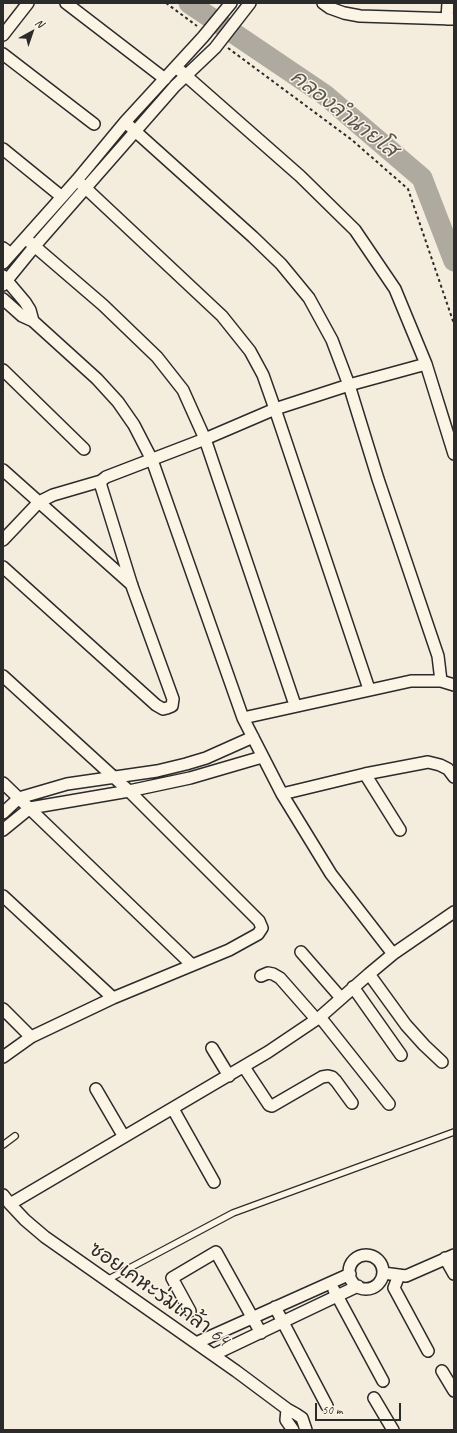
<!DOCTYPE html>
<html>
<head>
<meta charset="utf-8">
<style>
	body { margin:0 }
	#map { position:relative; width:457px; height:1433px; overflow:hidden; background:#f4edde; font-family:Caveat,sans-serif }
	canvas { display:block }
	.frame { position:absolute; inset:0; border:4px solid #2b2b2b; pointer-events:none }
	.north { position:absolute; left:12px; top:12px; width:40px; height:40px; -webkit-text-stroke:3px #fcf5e5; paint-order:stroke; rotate:40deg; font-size:11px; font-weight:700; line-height:16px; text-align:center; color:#2b2b2b }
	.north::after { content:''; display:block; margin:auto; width:14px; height:18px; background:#2b2b2b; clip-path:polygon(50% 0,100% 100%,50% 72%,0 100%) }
	.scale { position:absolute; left:315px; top:1403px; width:86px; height:18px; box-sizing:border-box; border:2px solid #2b2b2b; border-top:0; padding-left:5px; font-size:12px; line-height:14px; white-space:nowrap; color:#2b2b2b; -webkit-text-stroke:3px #fcf5e5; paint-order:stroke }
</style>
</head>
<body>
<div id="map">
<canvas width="457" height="1433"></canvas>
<div class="frame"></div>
<div class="north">N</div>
<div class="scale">50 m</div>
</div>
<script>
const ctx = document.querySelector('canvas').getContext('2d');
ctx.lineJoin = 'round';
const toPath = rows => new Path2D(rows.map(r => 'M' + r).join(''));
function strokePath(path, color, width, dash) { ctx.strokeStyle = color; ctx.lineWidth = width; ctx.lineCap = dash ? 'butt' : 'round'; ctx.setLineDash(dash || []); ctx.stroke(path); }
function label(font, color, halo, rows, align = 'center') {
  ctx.font = font + ' Caveat,"Playpen Sans Thai",sans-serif'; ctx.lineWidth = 3; ctx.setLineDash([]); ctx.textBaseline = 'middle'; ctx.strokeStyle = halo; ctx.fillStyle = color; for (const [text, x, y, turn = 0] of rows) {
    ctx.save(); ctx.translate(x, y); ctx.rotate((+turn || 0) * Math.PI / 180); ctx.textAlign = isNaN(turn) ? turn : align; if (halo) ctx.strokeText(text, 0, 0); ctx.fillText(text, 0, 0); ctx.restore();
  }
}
const river = toPath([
	[189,3,325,95,422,178,454,261]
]);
const path = toPath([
	[166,3,197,26],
	[228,48,352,140,408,189,454,324]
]);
const lane = toPath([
	[3,1145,15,1136],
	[107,1280,233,1213,454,1132]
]);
const street = toPath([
	[66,3,165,79],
	[323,3,330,8,344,13,360,16,454,19],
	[447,19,448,3],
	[3,35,28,3],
	[3,54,94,124],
	[176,67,300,176,355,230,395,289,426,364],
	[125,122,253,237,281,264,309,298,332,340,349,385,378,479,438,656,441,681],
	[3,149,62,197],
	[77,180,222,316,250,351,263,375,275,409,369,689],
	[25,238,103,305,157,357,183,390,205,439,295,705],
	[3,248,11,254],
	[3,263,77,180,125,122,203,37,231,3],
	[3,276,25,302,30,310,33,321],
	[3,285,34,247,175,86,215,48,250,3],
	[3,299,22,316,33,321,97,379,118,402,134,425,152,460,243,718,282,794,331,874,393,954],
	[3,370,84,449],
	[3,470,132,585],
	[3,540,39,502,53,495,101,481],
	[3,567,156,705,163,709,167,708,172,706,173,699,132,586,101,486,101,481,106,477,205,439,275,409,349,385,426,364,454,454],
	[3,676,129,791,259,921,262,928,258,934,229,950,113,998,31,1037,3,1057],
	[243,718,411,681,441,681,454,685],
	[365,774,400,830],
	[3,783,191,964],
	[282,794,365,774,428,762,440,765,448,769,454,777],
	[3,813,19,798,67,784,157,771,186,764,206,758,253,737],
	[3,830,30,808,129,791,190,778,262,757],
	[3,896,113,998],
	[301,952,341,998],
	[369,974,406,1025,424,1045,442,1062],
	[261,976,268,973,273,974,280,978,316,1019],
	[353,987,401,1055],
	[3,1009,31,1037],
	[320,1017,389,1104],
	[212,1048,229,1076],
	[244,1067,269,1105,272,1106,322,1077,328,1076,332,1077,336,1081,352,1103],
	[96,1089,124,1137],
	[173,1109,214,1182],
	[3,1195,10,1204,25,1220,45,1237,236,1371,287,1409,296,1414,302,1418,306,1430],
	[10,1204,268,1052,320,1017,369,974,393,954,454,912],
	'349 1272a17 17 0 1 1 34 0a17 17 0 1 1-34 0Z',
	[445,1258,454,1274],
	[383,1273,406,1276,454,1255],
	[399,1275,394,1288,428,1351],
	[334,1290,383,1381],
	[275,1307,327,1406],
	[190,1311,172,1278,216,1252,261,1333],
	[196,1343,350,1274],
	[213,1355,358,1286],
	[442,1371,454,1391],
	[374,1398,393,1430],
	[287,1409,286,1420,293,1430]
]);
const streetNames = [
	["ซอยเคหะร่มเกล้า 64",159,1295,35]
];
const waterNames = [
	["คลองลำนายโส",343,114,38]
];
strokePath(river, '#afaaa0', 21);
strokePath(lane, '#2b2b2b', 8);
strokePath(street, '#2b2b2b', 14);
strokePath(path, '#2b2b2b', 2, [3, 3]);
strokePath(lane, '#fcf5e5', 5.5);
strokePath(street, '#fcf5e5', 11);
label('20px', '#2b2b2b', '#fcf5e5', streetNames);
label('italic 21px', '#595754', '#fcf5e5', waterNames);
</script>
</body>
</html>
